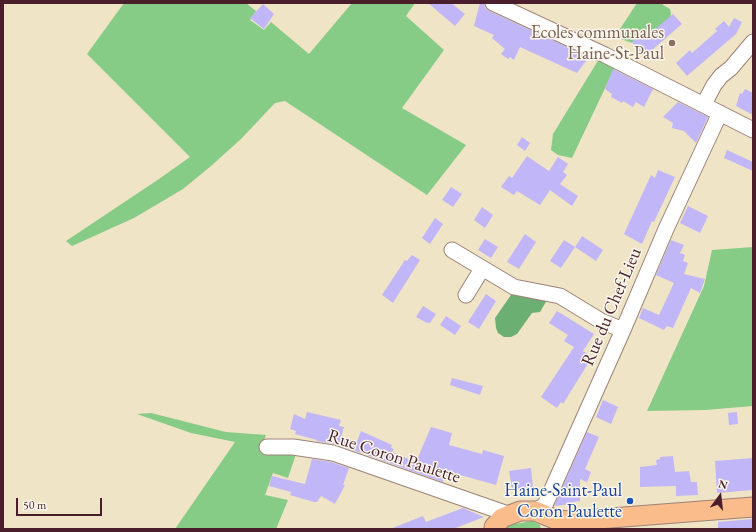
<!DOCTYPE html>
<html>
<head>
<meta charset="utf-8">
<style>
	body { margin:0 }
	#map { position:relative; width:756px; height:532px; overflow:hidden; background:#f0e4c6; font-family:"EB Garamond",serif }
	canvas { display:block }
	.frame { position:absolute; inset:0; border:4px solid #4a1f2b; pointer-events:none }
	.north { position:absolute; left:700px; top:476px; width:40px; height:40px; -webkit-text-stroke:3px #fbf7ec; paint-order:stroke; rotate:15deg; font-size:11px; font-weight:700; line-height:16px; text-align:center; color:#4a1f2b }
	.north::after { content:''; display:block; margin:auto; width:14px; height:18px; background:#4a1f2b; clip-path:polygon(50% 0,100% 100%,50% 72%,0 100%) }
	.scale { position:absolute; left:16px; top:498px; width:86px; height:18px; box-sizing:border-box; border:2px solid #4a1f2b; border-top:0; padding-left:5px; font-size:12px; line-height:14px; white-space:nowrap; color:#4a1f2b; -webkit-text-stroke:3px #fbf7ec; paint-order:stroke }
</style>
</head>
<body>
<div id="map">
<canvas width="756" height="532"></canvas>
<div class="frame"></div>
<div class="north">N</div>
<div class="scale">50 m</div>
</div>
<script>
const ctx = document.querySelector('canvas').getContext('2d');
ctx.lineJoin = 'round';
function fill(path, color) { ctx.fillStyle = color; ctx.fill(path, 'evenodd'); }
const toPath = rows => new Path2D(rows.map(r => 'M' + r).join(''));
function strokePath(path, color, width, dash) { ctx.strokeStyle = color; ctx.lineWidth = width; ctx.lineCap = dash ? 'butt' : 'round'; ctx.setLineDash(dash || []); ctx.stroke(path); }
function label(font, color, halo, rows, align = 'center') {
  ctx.font = font + ' "EB Garamond",serif'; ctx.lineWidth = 3; ctx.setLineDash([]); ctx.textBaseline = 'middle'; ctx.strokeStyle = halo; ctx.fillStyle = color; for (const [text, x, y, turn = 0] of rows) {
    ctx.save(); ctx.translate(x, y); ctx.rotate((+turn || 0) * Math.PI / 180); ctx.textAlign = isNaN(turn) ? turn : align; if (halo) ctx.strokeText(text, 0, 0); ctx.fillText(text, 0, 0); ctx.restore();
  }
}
const green = toPath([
	[124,3,246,3,256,11,250,20,264,30,271,22,309,54,352,3,415,3,406,16,444,50,402,108,466,145,427,195,285,101,275,103,241,139,211,166,183,189,134,218,72,246,66,241,159,179,190,157,87,54],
	[637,3,663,3,663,5,670,9,671,14,670,19,641,43,635,44,621,39,618,32],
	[599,59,615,67,572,158,558,155,551,150,553,134],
	[753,247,753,406,705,410,647,411,704,286,712,250],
	[151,413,226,432,266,435,264,440,298,448,288,478,273,473,265,495,288,500,276,529,175,529,235,442,191,433,137,414],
	[532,521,540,525,541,529,504,529,509,525]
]);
const forest = toPath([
	[513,292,547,300,540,312,532,313,517,334,511,337,504,337,498,333,496,328,495,318]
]);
const building = toPath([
	[428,3,451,3,465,14,455,26],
	[480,3,484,3,485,8,489,11,589,57,577,73,520,47,514,60,510,57,508,59,501,54,505,49,492,38,494,35,474,26],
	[263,4,274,14,264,29,250,18],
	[673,14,682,24,644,57,632,42,641,34,644,39],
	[734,18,742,22,736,34,687,76,676,63,690,50,692,53,717,31,715,29,724,21,729,27],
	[613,69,653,89,644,107,636,102,633,107,623,101,622,103,611,97,612,94,605,89],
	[745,89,753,93,753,115,736,106,740,93,742,94],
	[678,102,708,117,696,143,684,131,672,128,673,123,663,117],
	[522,137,530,143,525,151,517,145],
	[727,150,753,162,753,171,724,158],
	[527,156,549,171,558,157,568,164,563,172,567,175,560,184,578,196,572,206,550,190,540,205,517,191,514,195,501,187,509,176,512,178],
	[658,170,675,177,654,222,652,221,642,244,624,234,651,175,655,178],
	[451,187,462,194,453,207,442,200],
	[688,206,708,216,700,233,680,223],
	[482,207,493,215,485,228,474,220],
	[435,218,443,224,430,244,422,238],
	[525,234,536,242,519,269,507,262],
	[582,236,603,250,596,261,575,247],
	[485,239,498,247,491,258,478,250],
	[564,240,575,247,561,268,550,261],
	[671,240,684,245,680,253,685,255,683,261,688,263,684,274,705,279,700,293,691,288,673,328,667,326,664,330,639,318,643,308,659,315,674,283,656,275],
	[412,255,420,260,393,303,382,295,405,260,407,261],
	[486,294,496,301,479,329,468,322],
	[423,306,436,314,430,323,427,323,416,317],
	[557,311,594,334,583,351,592,357,563,404,561,402,557,408,541,397,574,347,564,341,568,335,549,323],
	[446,316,461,326,455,335,440,325],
	[452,378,483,386,480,395,450,385],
	[603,400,618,407,611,424,596,417],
	[307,412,341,420,339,426,344,427,341,437,357,442,361,431,392,445,391,448,394,449,392,452,416,462,431,427,452,433,449,445,482,454,483,450,504,456,496,485,446,471,443,482,336,444,316,441,317,440,295,434,296,431,290,429,294,414,305,419],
	[737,412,738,424,729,425,728,413],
	[587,432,599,437,585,469,591,472,587,482,580,479,580,501,573,502,573,504,554,506],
	[673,456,675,472,689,471,691,482,697,482,698,495,676,496,676,486,640,487,640,467,657,465,656,460,660,459,660,457],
	[753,458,753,490,717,493,715,461],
	[312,459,331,462,349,468,343,485,345,485,335,504,321,496,317,502,314,502,290,495,291,492,269,486,272,476,305,484],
	[531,468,533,487,512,489,509,471],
	[463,508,484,517,453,529,390,529,423,516,426,522],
	[753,519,753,529,718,529,718,522]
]);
const minor = toPath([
	[493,3,605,55,753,130],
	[704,104,714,85,721,76,731,68,753,42],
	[452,250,514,287,560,296,601,321,623,330],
	[466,295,482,269],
	[267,447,293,447,333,453,508,514],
	[535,511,545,505,623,330,666,229,720,113]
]);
const major = toPath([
	[494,529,494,527,502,518,520,511,535,511,557,520,572,521,753,507]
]);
const markers = [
	[672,43,4,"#8d6e63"],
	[630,501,4,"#1a4fb4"]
];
const educationNames = [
	["Ecoles communales",664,33],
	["Haine-St-Paul",664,54]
];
const streetNames = [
	["Rue du Chef-Lieu",612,307,-67],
	["Rue Coron Paulette",394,457,18]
];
const transitNames = [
	["Haine-Saint-Paul",622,491],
	["Coron Paulette",622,512]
];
fill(green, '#86cb86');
fill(forest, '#6caf73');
fill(building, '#c1b6f8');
strokePath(minor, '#9d8278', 17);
strokePath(major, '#9d8278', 21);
strokePath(minor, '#fff', 15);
strokePath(major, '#f9bc8a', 19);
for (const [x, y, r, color] of markers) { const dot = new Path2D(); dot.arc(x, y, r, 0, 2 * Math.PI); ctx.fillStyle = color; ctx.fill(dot); strokePath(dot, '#fbf7ec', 1.5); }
label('18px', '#785e54', '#fbf7ec', educationNames, 'right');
label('18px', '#4a1f2b', '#fbf7ec', streetNames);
label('18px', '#164399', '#fbf7ec', transitNames, 'right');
</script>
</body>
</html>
